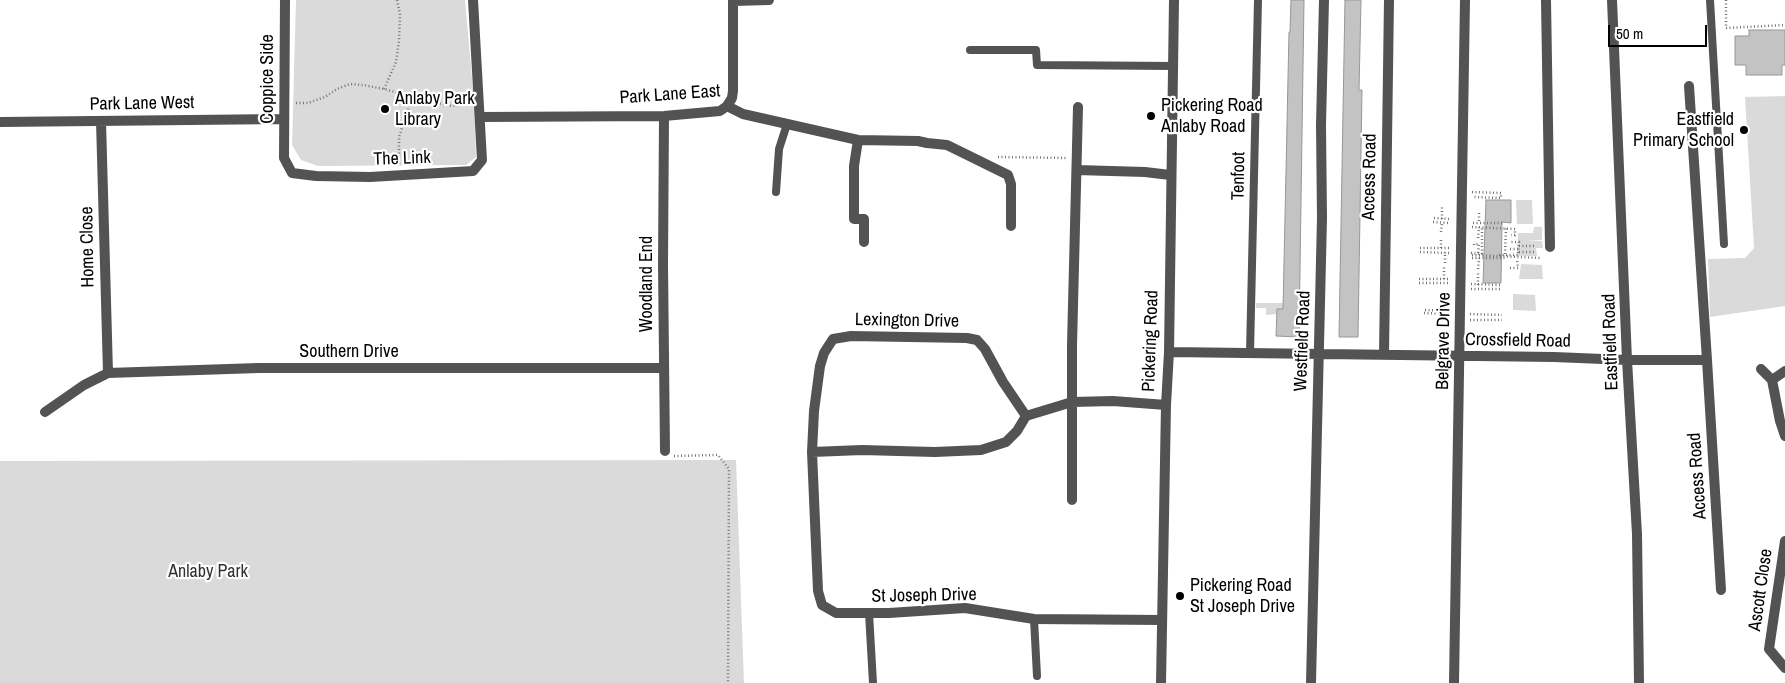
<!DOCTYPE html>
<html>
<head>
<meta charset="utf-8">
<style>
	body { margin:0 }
	#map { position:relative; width:1785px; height:683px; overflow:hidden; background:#fff; font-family:"Archivo Narrow",sans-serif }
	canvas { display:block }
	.scale { position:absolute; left:1608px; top:25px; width:99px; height:22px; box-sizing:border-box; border:2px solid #000; border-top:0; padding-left:6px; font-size:15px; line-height:18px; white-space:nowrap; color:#000; -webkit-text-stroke:4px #fff; paint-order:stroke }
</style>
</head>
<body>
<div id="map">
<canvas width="1785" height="683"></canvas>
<div class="scale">50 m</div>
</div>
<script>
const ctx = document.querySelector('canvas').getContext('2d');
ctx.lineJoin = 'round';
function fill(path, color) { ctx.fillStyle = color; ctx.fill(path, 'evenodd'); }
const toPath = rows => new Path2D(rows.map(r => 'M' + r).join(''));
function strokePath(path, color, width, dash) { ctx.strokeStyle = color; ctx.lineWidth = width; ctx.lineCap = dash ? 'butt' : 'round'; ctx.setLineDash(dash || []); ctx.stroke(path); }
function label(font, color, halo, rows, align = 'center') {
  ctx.font = font + ' "Archivo Narrow",sans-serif'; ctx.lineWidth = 4.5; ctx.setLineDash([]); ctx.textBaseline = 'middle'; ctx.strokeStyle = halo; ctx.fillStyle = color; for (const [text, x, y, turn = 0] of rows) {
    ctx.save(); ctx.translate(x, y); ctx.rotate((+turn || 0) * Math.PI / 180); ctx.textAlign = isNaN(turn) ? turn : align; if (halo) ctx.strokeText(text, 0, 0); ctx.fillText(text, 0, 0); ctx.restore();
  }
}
const green = toPath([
	[296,0,465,0,474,101,476,157,466,165,318,166,301,160,292,145],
	[1785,96,1785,306,1710,317,1708,259,1745,258,1754,248,1745,97],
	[1516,200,1532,200,1533,224,1517,224],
	[1534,227,1542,227,1542,240,1527,241,1542,241,1543,248,1536,248,1537,256,1517,256,1518,233,1533,233],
	[1521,264,1542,265,1543,279,1519,279],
	[1513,294,1535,295,1536,311,1513,310],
	[1256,303,1283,303,1283,309,1277,314,1266,315,1266,308,1256,308],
	[736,460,744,683,0,683,0,461]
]);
const building = toPath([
	[1291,0,1304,0,1299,337,1276,336,1277,309,1283,309,1289,32,1290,32,1291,0],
	[1345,0,1361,0,1359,90,1362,90,1358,337,1339,337,1345,0],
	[1749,30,1785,30,1785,65,1782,65,1782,75,1746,75,1746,65,1735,65,1735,36,1749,36,1749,30],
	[1486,200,1511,200,1511,223,1502,222,1501,283,1483,283,1486,200]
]);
const path = toPath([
	[1726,0,1726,28,1785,25],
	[384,89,396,62,399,41,400,14,397,0],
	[296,103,308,103,325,97,337,89,350,84,363,85,384,89,426,101,452,106,468,104],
	[998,157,1067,158],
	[399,164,399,137,409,107,410,96],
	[1472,192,1501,193,1501,198,1473,197],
	[1479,213,1479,223],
	[1434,218,1450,219],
	[1442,219,1442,207],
	[1433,222,1450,223],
	[1473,223,1503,223],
	[1472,227,1515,229,1515,235,1511,235],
	[1441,232,1442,223],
	[1478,238,1479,227],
	[1474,245,1474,244,1479,244,1478,254],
	[1519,246,1535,246],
	[1420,248,1449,248],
	[1441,248,1441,238],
	[1510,249,1519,249],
	[1420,252,1449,253],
	[1519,252,1535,252],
	[1471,253,1483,254],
	[1482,254,1482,228],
	[1505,254,1506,228],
	[1472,255,1541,258],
	[1499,255,1518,255,1519,242,1510,242],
	[1472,258,1506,258],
	[1445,263,1445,252],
	[1510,268,1518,268,1517,259],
	[1478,269,1479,258],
	[1419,279,1450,279],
	[1444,279,1444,267],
	[1419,283,1450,283],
	[1471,284,1502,285],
	[1478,285,1478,273],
	[1471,289,1502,289],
	[1425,310,1449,311],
	[1424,313,1449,314],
	[1470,314,1502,315],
	[1470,320,1502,320],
	[674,456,718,455,729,469,728,683]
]);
const lane = toPath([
	[1710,0,1724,244],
	[970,50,1036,50,1037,65,1173,66],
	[776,192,779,149,787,124],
	[1250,353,1258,0],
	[869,613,873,683],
	[1034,619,1037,676]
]);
const street = toPath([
	[285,0,284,158,292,173,316,176,370,177,473,171,482,160,473,0],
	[1546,0,1550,247],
	[1612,0,1627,360,1637,534,1639,683],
	[733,1,769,0],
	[727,106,732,98,733,91,733,0],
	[664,116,663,264,665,451],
	[480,117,664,116,720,111,727,106,743,114,858,140,918,141,927,143,947,145,1008,175,1011,184,1011,226],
	[101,121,108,373],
	[0,122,284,119],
	[858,140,854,166,854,219,864,219,864,242],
	[1077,170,1145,172,1170,175],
	[1169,352,1554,357,1627,360,1707,360,1689,86],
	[1384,355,1389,0],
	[1707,360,1721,590],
	[1761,369,1772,380,1785,371],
	[1772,380,1780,421,1785,436],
	[45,412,84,385,108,373,259,368,664,368],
	[812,452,862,450,935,452,981,450,1006,442,1017,431,1026,416],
	[1072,500,1072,345,1078,107],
	[1785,541,1769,649,1785,668],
	[1162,620,1034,619,965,608,889,613,836,613,822,605,818,591,812,452,814,411,820,366,824,353,833,339,851,336,967,338,977,340,985,349,1003,382,1026,416,1072,402,1113,401,1166,405],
	[1161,683,1166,405,1169,352,1174,0],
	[1311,683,1322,218,1321,125,1324,0],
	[1454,683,1465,0]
]);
const markers = [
	[385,109,5,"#000"],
	[1151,116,5,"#000"],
	[1744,130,5,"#000"],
	[1180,596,5,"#000"]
];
const streetNames = [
	["Coppice Side",268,79,-90],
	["Park Lane East",670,95,-4],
	["Park Lane West",142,104,-1],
	["The Link",402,159,-2],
	["Tenfoot",1239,176,-89],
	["Access Road",1370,177,-89],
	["Home Close",88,247,-91],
	["Woodland End",647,284,-90],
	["Lexington Drive",907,321,1],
	["Pickering Road",1151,341,-88],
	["Westfield Road",1303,341,-88],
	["Belgrave Drive",1444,341,-89],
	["Crossfield Road",1518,341,1],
	["Eastfield Road",1611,342,-92],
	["Southern Drive",349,352],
	["Access Road",1698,476,-94],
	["Ascott Close",1761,590,-82],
	["St Joseph Drive",924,596,-1]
];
const poiNames = [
	["Anlaby Park",395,99],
	["Library",395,120],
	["Pickering Road",1161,106],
	["Anlaby Road",1161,127],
	["Eastfield",1734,120,"right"],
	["Primary School",1734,141,"right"],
	["Pickering Road",1190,586],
	["St Joseph Drive",1190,607]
];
const parkNames = [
	["Anlaby Park",208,572]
];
fill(green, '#dadada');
fill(building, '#c3c3c3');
strokePath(building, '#979797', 1);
strokePath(path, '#757575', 2.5, [1, 2.5]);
strokePath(lane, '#535353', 8);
strokePath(street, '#535353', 10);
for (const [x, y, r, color] of markers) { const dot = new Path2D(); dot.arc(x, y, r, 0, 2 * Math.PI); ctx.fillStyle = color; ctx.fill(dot); strokePath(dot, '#fff', 2); }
label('18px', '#000', '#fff', streetNames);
label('18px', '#000', '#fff', poiNames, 'left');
label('18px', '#313131', '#fff', parkNames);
</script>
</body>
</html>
